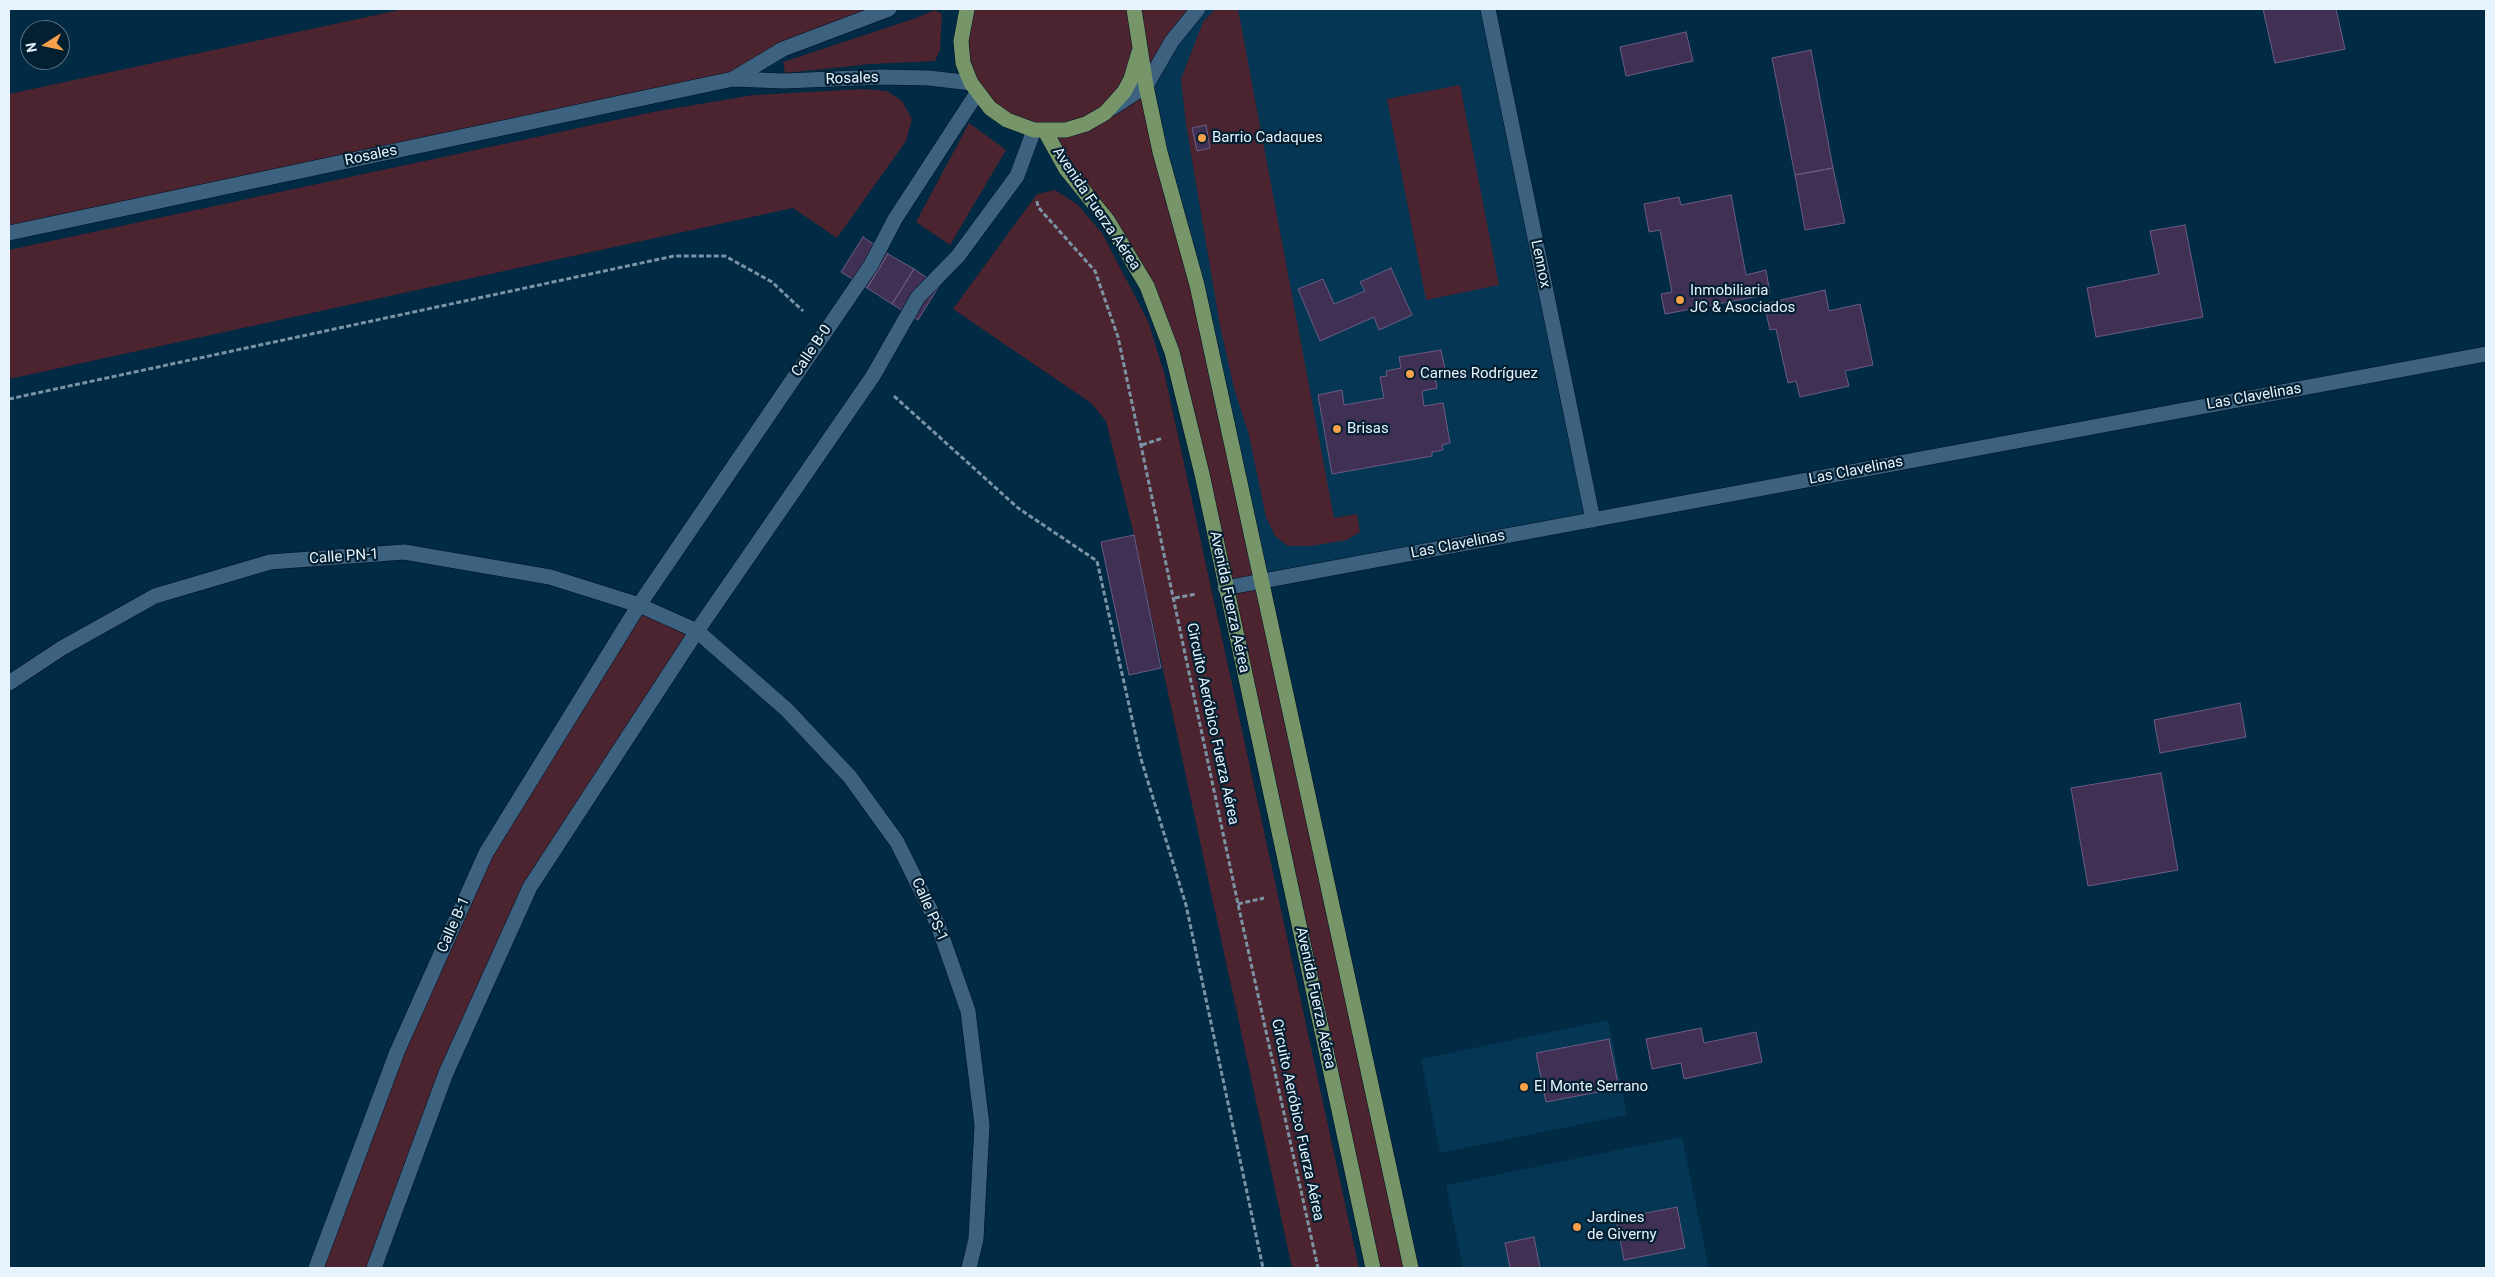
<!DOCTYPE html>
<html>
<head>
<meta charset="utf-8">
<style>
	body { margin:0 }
	#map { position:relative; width:2495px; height:1277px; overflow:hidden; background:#012a44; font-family:Roboto,sans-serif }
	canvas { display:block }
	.frame { position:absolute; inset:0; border:10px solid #e7f3fd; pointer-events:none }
	.north { position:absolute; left:20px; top:20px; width:50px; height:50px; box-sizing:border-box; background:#032033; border:1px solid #5e7484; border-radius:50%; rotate:260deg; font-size:14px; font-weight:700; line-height:20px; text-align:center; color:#e7f3fd }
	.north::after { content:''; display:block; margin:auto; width:18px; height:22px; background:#f8a14a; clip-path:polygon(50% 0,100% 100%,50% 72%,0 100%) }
</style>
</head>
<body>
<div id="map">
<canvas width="2495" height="1277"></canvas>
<div class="frame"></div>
<div class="north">N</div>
</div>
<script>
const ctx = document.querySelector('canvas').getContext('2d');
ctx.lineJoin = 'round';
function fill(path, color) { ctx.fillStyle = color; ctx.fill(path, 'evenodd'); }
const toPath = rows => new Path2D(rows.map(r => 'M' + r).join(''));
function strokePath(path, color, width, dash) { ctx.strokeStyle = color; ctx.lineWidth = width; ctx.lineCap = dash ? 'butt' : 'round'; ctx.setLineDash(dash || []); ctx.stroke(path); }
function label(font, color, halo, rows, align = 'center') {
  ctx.font = font + ' Roboto,sans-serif'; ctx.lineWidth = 4.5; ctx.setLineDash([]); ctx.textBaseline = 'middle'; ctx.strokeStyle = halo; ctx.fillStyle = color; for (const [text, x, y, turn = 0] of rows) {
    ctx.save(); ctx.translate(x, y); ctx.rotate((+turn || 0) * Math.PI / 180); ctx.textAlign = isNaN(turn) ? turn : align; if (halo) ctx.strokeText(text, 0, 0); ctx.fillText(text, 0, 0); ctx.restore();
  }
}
const built = toPath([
	[1198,9,1488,9,1593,520,1261,581,1146,87],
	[1608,1020,1627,1115,1440,1153,1421,1059],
	[1682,1137,1709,1268,1463,1268,1446,1185]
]);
const green = toPath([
	[404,9,889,9,733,79,9,233,9,94],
	[967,9,1198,9,1146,87,1411,1268,1373,1268,1202,474,1147,286,1045,131,1007,120,963,63],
	[1215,9,1238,9,1334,518,1357,514,1360,532,1347,540,1311,546,1288,546,1275,536,1266,517,1249,435,1234,388,1220,326,1186,124,1181,79,1203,22],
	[934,10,942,14,940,50,935,61,871,64,785,73,783,62,916,18],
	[1460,85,1499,285,1426,300,1387,99],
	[864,89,887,91,902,101,912,119,906,141,837,238,793,208,9,379,9,250,653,112,753,95],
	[969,123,1006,150,950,245,916,222],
	[1055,190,1077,204,1102,233,1148,321,1165,376,1359,1268,1292,1268,1134,535,1106,421,1091,403,953,309,1037,194],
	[639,605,697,631,530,887,374,1268,316,1268,486,853]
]);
const building = toPath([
	[2263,9,2336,9,2345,49,2275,63,2263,9],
	[1686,32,1693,61,1626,76,1620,47,1686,32],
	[1811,50,1833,168,1795,175,1772,58,1811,50],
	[1206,125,1210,148,1197,151,1192,128,1206,125],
	[1833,168,1845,223,1805,230,1795,175,1833,168],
	[1731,195,1746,275,1766,270,1770,294,1665,314,1661,294,1672,292,1660,230,1649,232,1644,204,1679,197,1681,205,1731,195],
	[2185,225,2203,317,2096,337,2087,288,2159,274,2150,231,2185,225],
	[863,237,888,254,867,288,841,272,863,237],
	[888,254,914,269,892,304,867,288,888,254],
	[1391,268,1412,315,1379,330,1374,317,1320,341,1298,289,1323,279,1334,304,1365,291,1360,282,1391,268],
	[914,269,939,286,918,320,892,304,914,269],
	[1825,290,1829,311,1860,304,1873,365,1845,371,1849,386,1800,397,1796,381,1788,383,1776,329,1770,330,1764,304,1825,290],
	[1441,350,1445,369,1434,371,1437,388,1422,391,1424,406,1443,403,1450,443,1442,445,1443,450,1432,452,1432,456,1332,474,1318,395,1342,390,1344,405,1384,398,1380,377,1387,376,1386,371,1401,368,1399,357,1441,350],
	[1134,535,1161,668,1129,675,1101,542,1134,535],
	[2240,703,2246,737,2160,753,2154,720,2240,703],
	[2161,773,2178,870,2088,886,2071,788,2161,773],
	[1701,1028,1704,1043,1756,1032,1762,1062,1684,1079,1681,1063,1652,1069,1646,1039,1701,1028],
	[1609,1039,1619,1088,1546,1102,1536,1053,1609,1039],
	[1677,1207,1685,1248,1624,1260,1616,1219,1677,1207],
	[1534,1237,1540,1268,1510,1268,1505,1243,1534,1237]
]);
const path = toPath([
	[1037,201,1038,207,1095,271,1118,337,1238,904,1318,1268],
	[894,396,1018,508,1097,561,1141,759,1186,905,1263,1268],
	[9,399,674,256,725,256,772,282,803,311],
	[1142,445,1163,438],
	[1175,598,1196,594],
	[1238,904,1264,898]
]);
const minor = toPath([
	[1488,9,1593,520],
	[733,79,783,49,889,9],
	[1112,108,1146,86,1172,41,1198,9],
	[9,233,733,79,784,81,880,77,929,78,971,83],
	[1225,588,2486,354],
	[9,683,62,648,155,596,270,562,404,552,550,577,639,605,697,631,787,710,850,777,897,842,938,925,968,1011,982,1125,976,1239,969,1268],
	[316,1268,397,1052,486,853,639,605,871,265,895,219,977,93],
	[374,1268,446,1073,530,887,697,631,873,376,918,297,958,256,1017,176,1034,130]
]);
const major = toPath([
	[967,9,961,41,963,63,971,83,990,108,1007,120,1034,130,1066,130,1086,124,1105,113,1124,92,1131,79,1139,52],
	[1134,9,1146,86,1160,152,1197,285,1411,1268],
	[1045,131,1066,169,1108,221,1147,286,1172,352,1202,474,1373,1268]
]);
const markers = [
	[1202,138,5,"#f8a14a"],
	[1680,300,5,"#f8a14a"],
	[1410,374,5,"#f8a14a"],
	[1337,429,5,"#f8a14a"],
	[1524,1087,5,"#f8a14a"],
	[1577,1227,5,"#f8a14a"]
];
const streetNames = [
	["Rosales",852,79,-2],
	["Rosales",371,156,-12],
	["Avenida Fuerza Aérea",1096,209,56],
	["Lennox",1540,264,78],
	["Calle B-0",812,351,-56],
	["Las Clavelinas",2254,397,-10],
	["Las Clavelinas",1856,471,-11],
	["Las Clavelinas",1458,545,-11],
	["Calle PN-1",344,557,-4],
	["Avenida Fuerza Aérea",1229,602,78],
	["Circuito Aeróbico Fuerza Aérea",1212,724,78],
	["Calle PS-1",929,910,66],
	["Calle B-1",454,925,-66],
	["Avenida Fuerza Aérea",1315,998,78],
	["Circuito Aeróbico Fuerza Aérea",1297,1120,78]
];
const poiNames = [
	["Barrio Cadaques",1212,138],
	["Inmobiliaria",1690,291],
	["JC & Asociados",1690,308],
	["Carnes Rodríguez",1420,374],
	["Brisas",1347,429],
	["El Monte Serrano",1534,1087],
	["Jardines",1587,1218],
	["de Giverny",1587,1235]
];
fill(built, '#053654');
fill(green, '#4c242f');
fill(building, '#3f3054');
strokePath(building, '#6c5c84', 1);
strokePath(minor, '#001124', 16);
strokePath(major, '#001124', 16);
strokePath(path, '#7a94a6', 3, [5, 2.5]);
strokePath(minor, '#3c627f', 15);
strokePath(major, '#769569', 15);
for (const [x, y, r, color] of markers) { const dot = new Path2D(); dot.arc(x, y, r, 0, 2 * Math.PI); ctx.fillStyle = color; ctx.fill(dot); strokePath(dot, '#032033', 2); }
label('15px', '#e7f3fd', '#032033', streetNames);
label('15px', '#e7f3fd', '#032033', poiNames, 'left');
</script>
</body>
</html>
